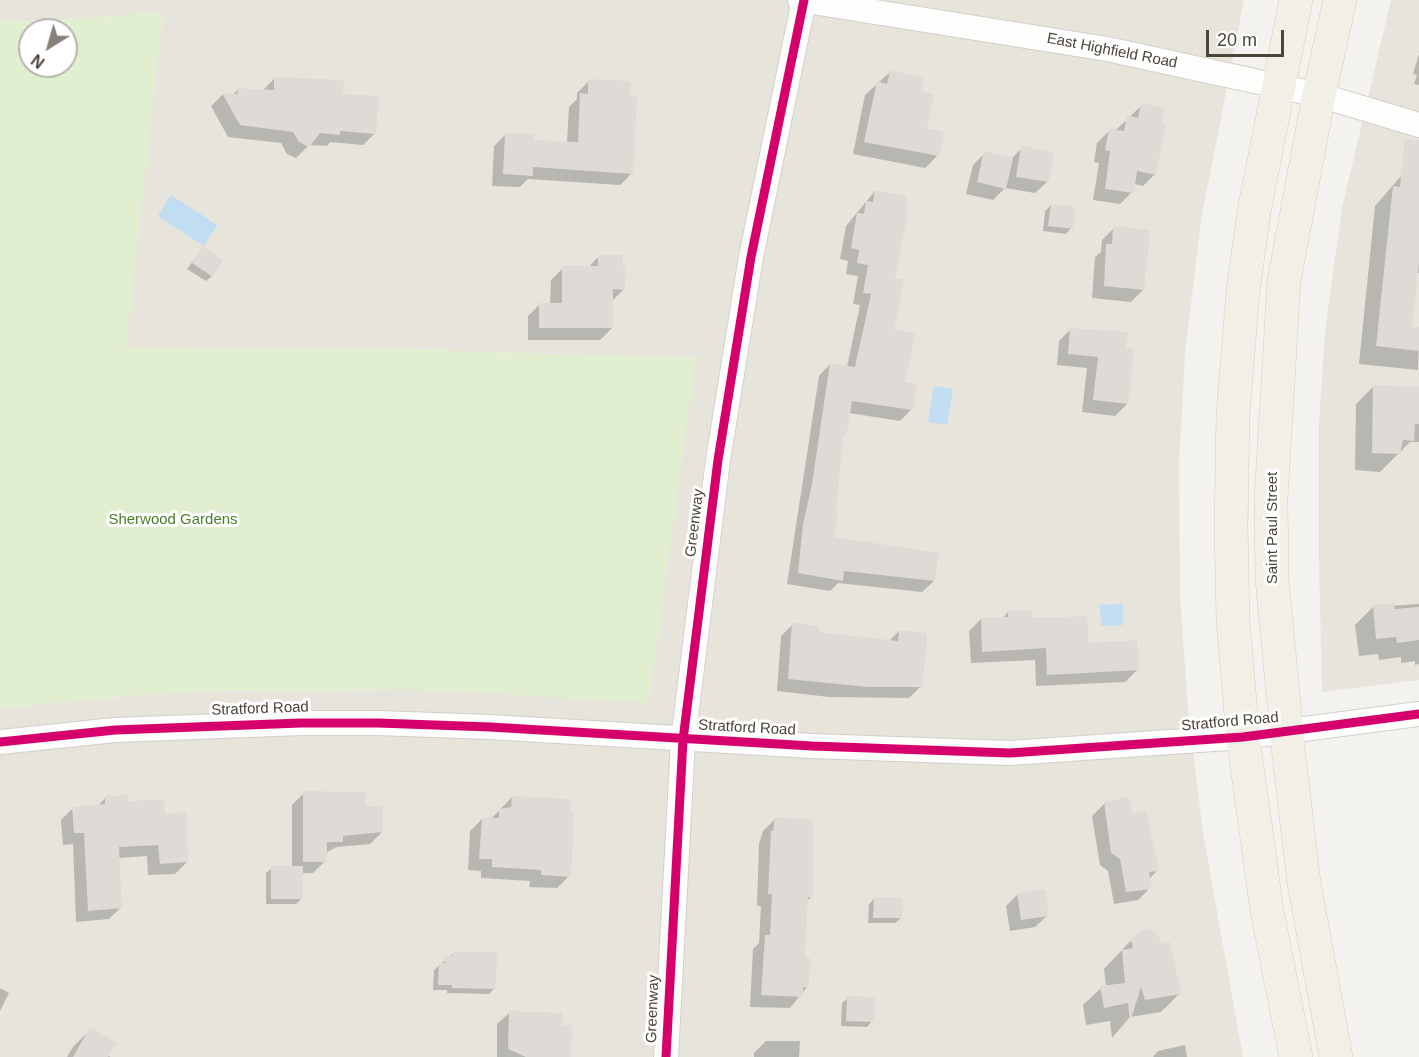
<!DOCTYPE html>
<html>
<head>
<meta charset="utf-8">
<style>
	body { margin:0 }
	#map { position:relative; width:1419px; height:1057px; overflow:hidden; background:#f4f2ee; font-family:Arial,sans-serif }
	canvas { display:block }
	.north { position:absolute; left:18px; top:18px; width:60px; height:60px; box-sizing:border-box; background:#fff; border:2px solid #b7b4b0; border-radius:50%; rotate:217deg; font-size:16px; font-weight:700; line-height:24px; text-align:center; color:#4b4439 }
	.north::after { content:''; display:block; margin:auto; width:21px; height:27px; background:#868178; clip-path:polygon(50% 0,100% 100%,50% 72%,0 100%) }
	.scale { position:absolute; left:1206px; top:30px; width:78px; height:27px; box-sizing:border-box; border:3px solid #4b4439; border-top:0; padding-left:8px; font-size:18px; line-height:21px; white-space:nowrap; color:#4b4439; -webkit-text-stroke:4px #fff; paint-order:stroke }
</style>
</head>
<body>
<div id="map">
<canvas width="1419" height="1057"></canvas>
<div class="north">N</div>
<div class="scale">20 m</div>
</div>
<script>
const ctx = document.querySelector('canvas').getContext('2d');
ctx.lineJoin = 'round';
function fill(path, color) { ctx.fillStyle = color; ctx.fill(path, 'evenodd'); }
const toPath = rows => new Path2D(rows.map(r => 'M' + r).join(''));
function strokePath(path, color, width, dash) { ctx.strokeStyle = color; ctx.lineWidth = width; ctx.lineCap = dash ? 'butt' : 'round'; ctx.setLineDash(dash || []); ctx.stroke(path); }
function label(font, color, halo, rows, align = 'center') {
  ctx.font = font + ' Arial,sans-serif'; ctx.lineWidth = 6; ctx.setLineDash([]); ctx.textBaseline = 'middle'; ctx.strokeStyle = halo; ctx.fillStyle = color; for (const [text, x, y, turn = 0] of rows) {
    ctx.save(); ctx.translate(x, y); ctx.rotate((+turn || 0) * Math.PI / 180); ctx.textAlign = isNaN(turn) ? turn : align; if (halo) ctx.strokeText(text, 0, 0); ctx.fillText(text, 0, 0); ctx.restore();
  }
}
const residential = toPath([
	[0,0,1244,0,1201,220,1185,354,1179,464,1180,596,1188,709,1203,833,1243,1057,0,1057,0,708,141,695,226,690,417,689,510,694,682,446,695,358,387,349,125,348,163,13,0,23],
	[1391,0,1419,0,1419,680,1322,692,1319,562,1319,422,1325,332,1342,208]
]);
const green = toPath([
	[163,13,126,348,387,349,696,358,649,703,417,689,226,690,141,695,0,708,0,23],
	[30,30,66,30,66,66,30,66]
]);
const water = toPath([
	[171,195,217,225,204,246,158,216],
	[934,386,953,389,947,425,928,422],
	[1123,604,1123,625,1101,626,1100,605]
]);
const shadow = toPath([
	[1419,54,1419,85,1414,84,1417,75,1413,74],
	[890,72,919,92,925,129,937,156,925,168,853,154,865,95],
	[275,78,341,96,375,133,363,145,330,142,327,146,309,145,296,158,287,154,281,143,228,137,211,106,222,95,232,96,238,89,262,91],
	[589,81,632,173,620,185,528,179,520,187,492,186,494,146,506,134,533,141,567,143,569,107,577,99,577,93],
	[1142,105,1155,174,1143,186,1134,184,1132,192,1120,204,1093,200,1099,163,1094,162,1097,143,1109,131,1115,131],
	[1022,148,1047,182,1035,193,1005,188,993,200,966,194,973,165,985,153,1011,159],
	[1402,175,1419,177,1419,273,1416,273,1410,328,1419,329,1418,370,1359,364,1375,206],
	[875,191,893,279,892,330,911,410,900,421,849,413,842,439,832,539,934,581,922,592,838,583,830,591,787,584,819,376,830,364,847,367,860,305,853,304,858,276,846,274,848,261,840,259,846,226],
	[1051,205,1071,228,1066,234,1043,231,1045,211],
	[1114,228,1143,290,1131,302,1092,298,1095,257,1101,252,1102,240],
	[203,248,212,276,206,281,187,269],
	[598,257,624,289,612,301,612,328,600,340,528,340,528,316,540,304,550,304,551,280,563,268,588,268],
	[1071,329,1124,349,1127,404,1115,416,1082,412,1087,368,1057,365,1059,341],
	[1374,386,1419,388,1419,442,1410,442,1380,472,1355,470,1356,404],
	[1419,604,1419,664,1415,665,1415,661,1401,663,1401,657,1379,660,1378,654,1359,656,1355,625,1373,607],
	[1008,612,1088,644,1137,670,1125,682,1036,686,1035,660,971,663,969,631,981,619,1002,619],
	[793,624,817,633,889,641,899,631,927,636,921,686,909,698,829,697,777,691,781,636],
	[304,793,364,807,382,832,370,844,336,847,326,853,325,861,313,873,302,873,302,898,296,904,266,904,266,873,272,868,292,868,292,805],
	[512,797,569,813,569,876,557,888,529,887,530,881,481,878,481,871,468,870,470,831,482,819,491,819],
	[105,798,127,803,187,862,175,874,148,875,147,856,118,858,121,907,109,919,76,922,73,844,63,845,61,820,73,808,98,806],
	[1104,804,1132,816,1157,871,1149,879,1150,888,1138,900,1114,904,1108,871,1100,865,1092,816],
	[775,819,811,897,806,902,804,959,807,987,790,1008,750,1007,753,949,759,943,761,906,757,906,759,844,763,831],
	[1018,894,1047,916,1035,927,1010,931,1006,906],
	[874,899,901,918,895,923,868,923,869,904],
	[1137,934,1159,945,1179,994,1161,1012,1130,1017,1112,1038,1110,1021,1086,1025,1083,1005,1101,988,1106,987,1104,969],
	[454,953,495,988,489,994,447,993,447,990,433,990,434,970],
	[0,988,9,993,0,1011],
	[848,998,872,1021,867,1027,841,1026,842,1003],
	[509,1013,560,1026,571,1057,497,1057,497,1024],
	[91,1029,110,1057,67,1057,73,1047],
	[766,1041,800,1041,799,1057,811,1057,754,1057,754,1053],
	[1185,1045,1187,1057,1153,1057,1158,1051]
]);
const building = toPath([
	[890,70,923,78,921,91,934,94,927,128,944,132,939,156,864,142,877,81,887,84],
	[274,77,344,80,343,94,379,96,376,134,340,131,340,135,320,133,309,147,299,142,293,132,240,125,222,93,237,94,238,88,274,90],
	[588,79,631,81,630,96,637,96,633,174,533,167,533,176,503,174,505,133,535,134,534,140,578,142,580,93,588,94],
	[1141,103,1165,108,1162,122,1166,123,1156,175,1137,171,1134,193,1105,189,1110,151,1105,150,1109,129,1124,131,1127,115,1138,118],
	[1405,139,1419,140,1419,263,1412,327,1419,327,1419,351,1376,346,1393,186,1400,187],
	[1021,146,1054,152,1049,182,1016,177],
	[984,151,1013,158,1006,189,977,182],
	[875,190,907,196,905,209,908,210,895,278,904,279,894,329,915,333,905,382,917,384,913,410,852,401,846,437,843,437,836,512,838,515,834,537,939,553,935,581,844,571,843,581,798,573,803,524,812,484,830,363,855,367,871,294,863,293,868,265,857,263,859,250,851,248,857,213,864,214,866,201,873,202],
	[1051,204,1075,207,1073,229,1048,226],
	[1113,226,1150,230,1144,290,1104,286,1106,244,1112,244],
	[203,246,223,260,213,277,192,263],
	[598,255,623,255,623,266,626,266,625,290,613,289,613,328,539,328,539,303,562,303,562,266,598,266],
	[1070,328,1128,332,1126,348,1134,349,1128,404,1093,400,1098,357,1068,354],
	[1373,385,1419,387,1419,424,1415,424,1414,441,1403,440,1400,454,1372,453],
	[1394,603,1395,609,1419,607,1419,640,1397,643,1396,637,1376,639,1373,605],
	[1031,610,1032,618,1087,616,1089,643,1137,640,1139,670,1047,675,1046,648,982,652,981,618,1008,617,1008,611],
	[792,622,819,626,819,632,898,641,899,630,927,633,922,687,869,687,788,679],
	[303,791,366,792,365,806,383,806,383,832,343,836,343,842,327,842,327,862,303,862],
	[128,795,128,801,164,799,165,814,186,812,188,862,160,864,158,845,119,847,122,908,88,911,84,833,74,833,72,807,105,804,105,796],
	[512,796,571,799,570,811,574,812,571,877,541,875,541,870,492,867,492,859,479,859,482,818,499,818,499,809,511,807],
	[1129,797,1133,814,1146,811,1159,871,1149,872,1152,889,1126,892,1120,859,1111,853,1104,802],
	[775,817,813,820,813,898,808,897,805,958,810,958,809,988,803,987,803,997,761,995,765,935,770,935,772,894,768,894,771,831,773,831],
	[271,866,303,866,303,899,271,899],
	[1045,889,1049,916,1021,920,1017,893],
	[874,897,903,898,902,918,873,918],
	[1148,928,1159,936,1160,944,1170,942,1181,994,1145,1000,1141,987,1130,1022,1128,1003,1104,1008,1100,986,1125,983,1122,950,1133,948,1131,940,1136,933],
	[453,952,497,952,496,989,452,988,452,985,438,985,439,963,445,963,445,956,453,956],
	[847,996,875,997,874,1022,846,1021],
	[509,1011,562,1013,562,1025,572,1025,571,1057,526,1057,508,1049],
	[90,1027,117,1043,108,1057,73,1057]
]);
const minor = toPath([
	[800,0,1107,49,1319,95,1419,125],
	[0,742,115,730,301,723,378,723,490,727,812,746,1010,753,1243,737,1419,714],
	[666,1057,683,740,718,460,751,257,804,0]
]);
const primary = toPath([
	[1296,0,1255,206,1243,291,1233,414,1231,527,1233,620,1243,737,1267,911,1296,1057],
	[1336,1057,1304,883,1289,756,1272,579,1271,498,1284,281,1319,95,1340,0]
]);
const cycleway = toPath([
	[0,742,115,730,301,723,378,723,490,727,812,746,1010,753,1243,737,1419,714],
	[666,1057,683,740,718,460,751,257,804,0]
]);
const streetNames = [
	["East Highfield Road",1112,51,11],
	["Greenway",695,523,-83],
	["Saint Paul Street",1273,528,-90],
	["Stratford Road",260,709,-2],
	["Stratford Road",1230,722,-5],
	["Stratford Road",747,728,3],
	["Greenway",653,1009,-88]
];
const parkNames = [
	["Sherwood Gardens",173,520]
];
fill(residential, '#e7e4dc');
fill(green, '#e1eecf');
fill(water, '#c0ddf1');
fill(shadow, '#0003');
fill(building, '#dedbd6');
strokePath(minor, '#d2d0cb', 26);
strokePath(primary, '#d6cebb', 34);
strokePath(minor, '#fdfdfc', 24);
strokePath(primary, '#f2efe6', 33);
strokePath(cycleway, '#d6006c', 9);
label('15px', '#4b4439', '#fff', streetNames);
label('15px', '#4a7f2a', '#fff', parkNames);
</script>
</body>
</html>
